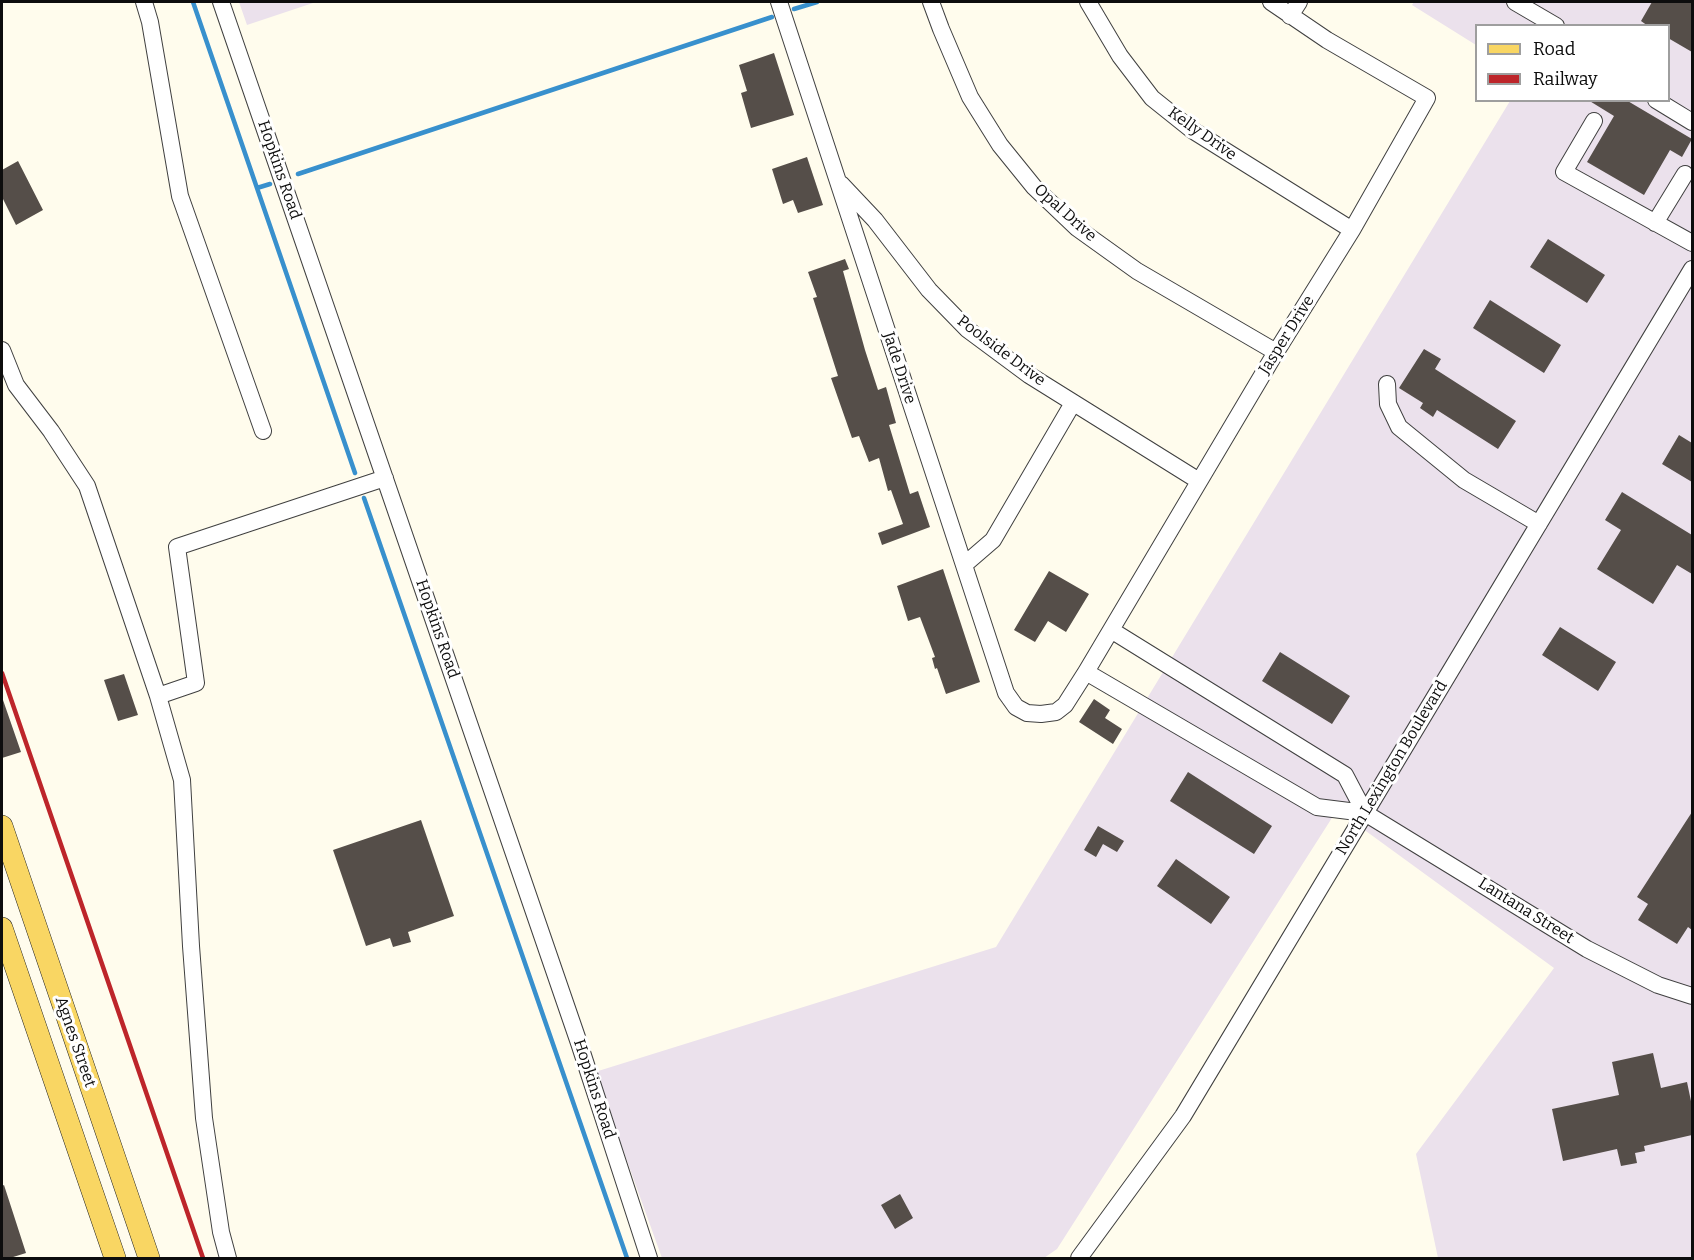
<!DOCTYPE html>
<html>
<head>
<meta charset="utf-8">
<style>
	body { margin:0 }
	#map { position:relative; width:1694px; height:1260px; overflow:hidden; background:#fffced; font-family:Bitter,serif }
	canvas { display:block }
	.frame { position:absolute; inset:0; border:3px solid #0d0d0d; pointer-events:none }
	.legend { position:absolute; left:1475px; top:24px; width:195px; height:78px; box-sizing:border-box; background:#fff; border:2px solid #9e9e9e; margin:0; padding:8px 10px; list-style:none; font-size:18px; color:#0d0d0d }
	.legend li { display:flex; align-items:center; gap:12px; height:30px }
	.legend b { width:30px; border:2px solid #9e9e9e }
</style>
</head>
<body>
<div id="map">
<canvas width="1694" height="1260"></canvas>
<div class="frame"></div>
<ul class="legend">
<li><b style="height:8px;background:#f9d663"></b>Road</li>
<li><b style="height:8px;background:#bd252a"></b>Railway</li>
</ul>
</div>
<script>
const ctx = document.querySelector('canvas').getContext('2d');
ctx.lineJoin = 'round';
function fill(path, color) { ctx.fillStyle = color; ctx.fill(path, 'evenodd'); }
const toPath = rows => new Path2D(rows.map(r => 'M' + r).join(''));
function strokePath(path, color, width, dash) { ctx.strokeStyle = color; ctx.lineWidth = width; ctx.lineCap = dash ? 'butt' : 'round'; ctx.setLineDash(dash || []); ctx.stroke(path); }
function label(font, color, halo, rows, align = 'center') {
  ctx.font = font + ' Bitter,serif'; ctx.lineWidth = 6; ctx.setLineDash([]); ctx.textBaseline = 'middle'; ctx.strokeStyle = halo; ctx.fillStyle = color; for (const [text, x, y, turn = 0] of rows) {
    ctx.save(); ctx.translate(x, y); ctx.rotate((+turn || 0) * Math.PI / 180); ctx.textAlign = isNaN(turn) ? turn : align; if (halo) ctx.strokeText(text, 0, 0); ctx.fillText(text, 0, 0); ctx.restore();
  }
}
const industrial = toPath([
	[239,2,316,2,247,25],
	[1414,2,1692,2,1692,1258,1438,1258,1416,1154,1554,968,1337,810,1057,1249,1044,1258,662,1258,595,1072,996,947,1510,101,1668,100,1668,26,1476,26,1476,45,1412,5]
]);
const stream = toPath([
	[193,2,355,473],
	[794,9,817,2],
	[298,174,772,17],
	[257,188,270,184],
	[364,498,627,1258]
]);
const building = toPath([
	[1652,2,1692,2,1692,52,1668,38,1668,26,1648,26,1641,21],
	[774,53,794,115,751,128,741,93,747,91,739,65],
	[1588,100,1626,100,1692,139,1682,157,1670,150,1644,195,1587,162,1614,116],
	[807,157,823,205,798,213,793,200,783,204,772,169],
	[18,161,43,210,16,225,2,197,2,170],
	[1548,239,1605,275,1587,303,1530,267],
	[845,259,849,269,843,271,865,350,878,390,886,387,896,423,889,425,910,494,918,491,930,527,882,545,878,533,903,524,891,490,888,491,879,458,869,462,859,436,852,438,831,378,838,376,813,298,817,297,808,272],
	[1490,300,1561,345,1544,373,1473,328],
	[1424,349,1441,359,1435,369,1516,421,1498,449,1437,410,1433,417,1420,408,1423,403,1399,388],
	[1679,435,1692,443,1692,482,1662,464],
	[1622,492,1692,535,1692,574,1677,565,1653,604,1597,569,1621,530,1605,520],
	[943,569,980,682,946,694,937,668,935,669,932,658,935,657,920,617,908,621,897,586],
	[1049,571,1089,594,1066,632,1048,621,1035,642,1014,630],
	[1560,627,1616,662,1598,691,1542,655],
	[1280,652,1350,696,1332,724,1262,681],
	[124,674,138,715,118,721,104,680],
	[1094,699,1110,710,1105,718,1122,729,1113,744,1079,722],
	[3,700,21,752,2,758,2,701],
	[1188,772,1272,826,1254,854,1170,801],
	[1692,812,1692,930,1688,927,1677,944,1638,920,1648,904,1637,897],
	[421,820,454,916,408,932,411,942,393,947,390,938,366,946,333,850],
	[1098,826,1124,841,1117,852,1103,844,1096,857,1084,850],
	[1176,859,1230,897,1211,924,1157,886],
	[1653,1053,1661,1088,1687,1082,1692,1106,1692,1135,1644,1146,1645,1151,1635,1153,1637,1163,1621,1166,1617,1149,1563,1161,1552,1109,1619,1095,1612,1062],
	[4,1185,26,1253,10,1258,2,1258,2,1186],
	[900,1194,913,1218,895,1229,881,1205]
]);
const minor = toPath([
	[144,2,150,22,180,196,263,431],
	[221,2,579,1043,649,1258],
	[779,2,1006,693,1016,707,1027,713,1041,714,1056,712,1065,705,1086,672,1276,352,1352,230,1427,98,1327,40,1271,2],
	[931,2,941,29,970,97,1000,145,1034,187,1077,228,1137,271,1276,352],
	[1088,2,1120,56,1152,98,1192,130,1352,230],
	[1515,2,1556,26],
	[1290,16,1299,2],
	[1656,100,1692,122],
	[1594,121,1564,172,1692,243],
	[841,184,875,220,929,290,967,329,1029,375,1199,481],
	[1655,223,1685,174],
	[2,350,16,385,51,431,87,486,158,696,182,780,191,946,204,1118,221,1232,228,1258],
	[1387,384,1388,404,1399,427,1464,480,1539,524],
	[964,565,993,540,1073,403],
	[1111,630,1345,775,1365,813],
	[1086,672,1317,807,1365,813,1587,949,1658,985,1692,996],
	[158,696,196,683,177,547,385,478],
	[1079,1258,1183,1116,1692,269]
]);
const major = toPath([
	[2,826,149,1258],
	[2,928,115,1258]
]);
const rail = toPath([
	[2,673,203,1258]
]);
const streetNames = [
	["Kelly Drive",1202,134,35],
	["Hopkins Road",279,170,71],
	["Opal Drive",1065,213,42],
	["Jasper Drive",1287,335,-58],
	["Poolside Drive",1001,351,37],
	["Jade Drive",899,368,72],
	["Hopkins Road",437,629,71],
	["North Lexington Boulevard",1392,768,-59],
	["Lantana Street",1526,911,32],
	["Agnes Street",75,1042,71],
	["Hopkins Road",594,1089,72]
];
fill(industrial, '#ebe1ec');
strokePath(stream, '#3890cd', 4.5);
fill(building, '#554e49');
strokePath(minor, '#404040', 18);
strokePath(major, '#1e1e1e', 22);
strokePath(minor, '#fff', 16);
strokePath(major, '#f9d663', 21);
strokePath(rail, '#bd252a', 4.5);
label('16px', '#0d0d0d', '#fff', streetNames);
</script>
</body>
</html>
